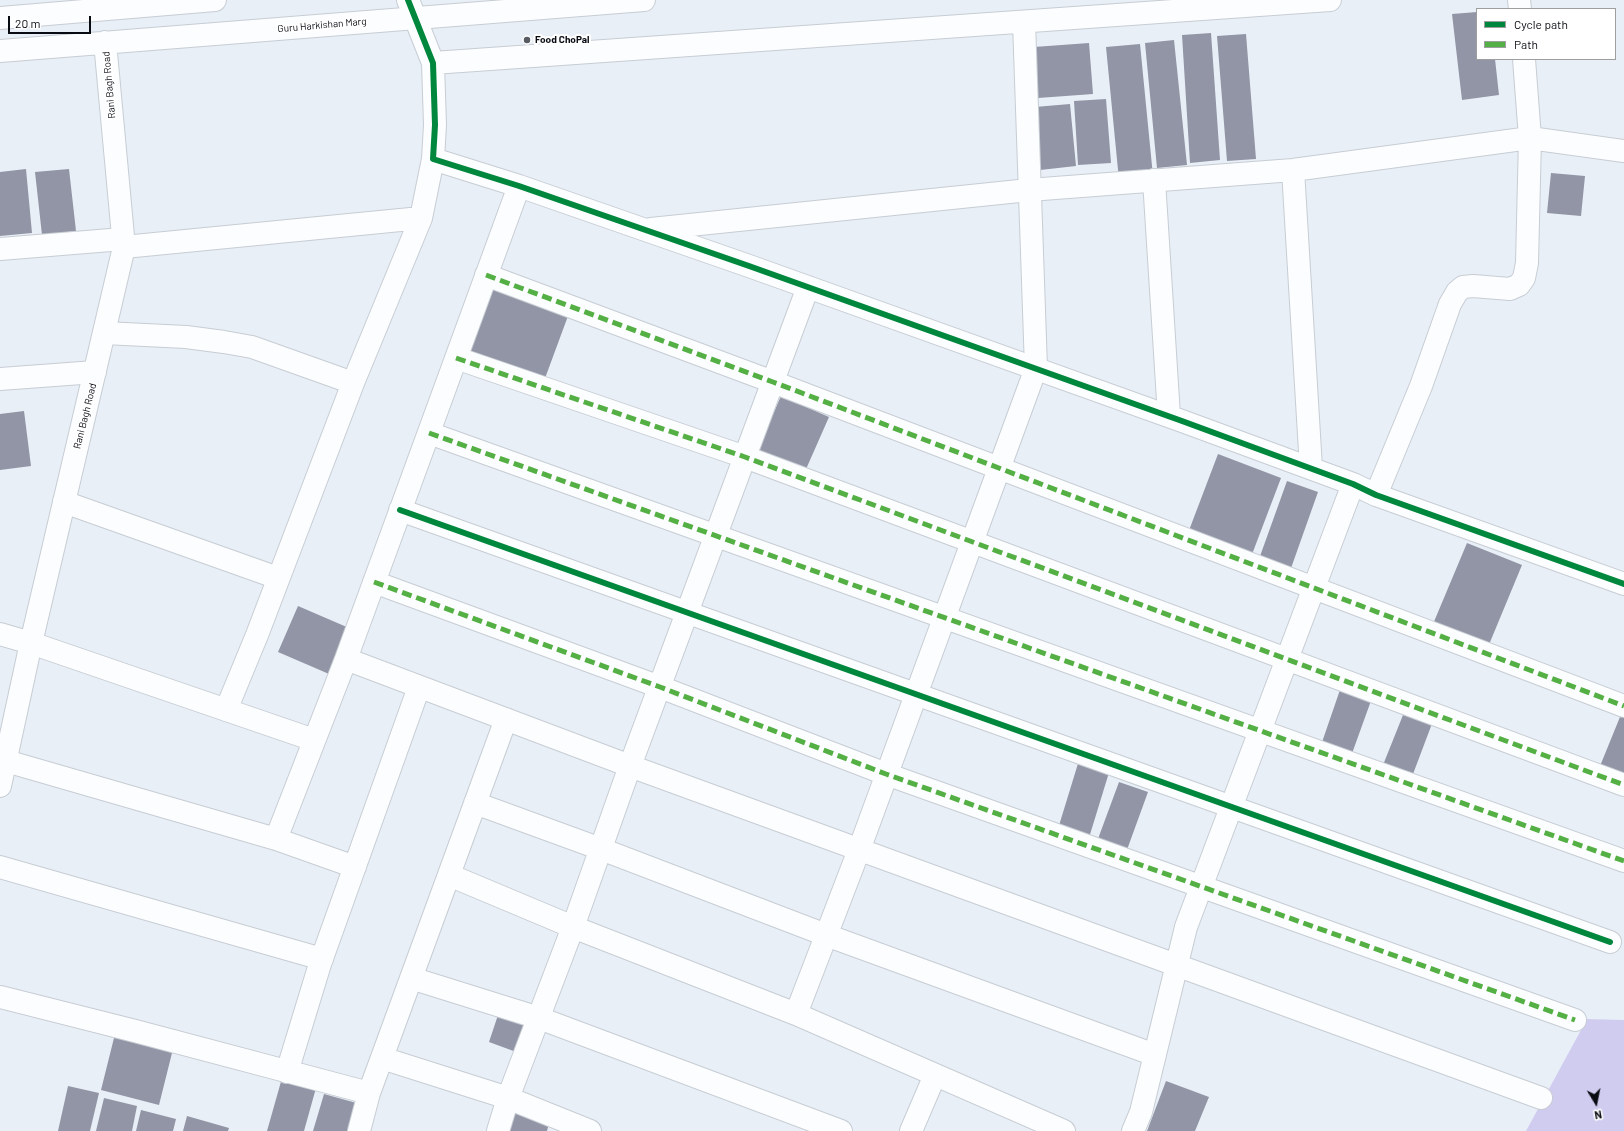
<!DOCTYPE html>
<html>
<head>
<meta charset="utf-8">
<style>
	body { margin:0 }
	#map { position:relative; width:1624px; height:1131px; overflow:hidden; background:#e9eff7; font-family:Barlow,sans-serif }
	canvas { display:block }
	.legend { position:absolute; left:1476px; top:8px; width:140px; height:52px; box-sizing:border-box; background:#fff; border:1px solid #9c9ea0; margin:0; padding:5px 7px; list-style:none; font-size:12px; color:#080c12 }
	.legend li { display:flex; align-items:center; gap:8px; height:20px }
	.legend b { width:20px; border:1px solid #9c9ea0 }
	.north { position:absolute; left:1576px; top:1083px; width:40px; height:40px; -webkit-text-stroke:3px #fff; paint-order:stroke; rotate:170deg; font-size:11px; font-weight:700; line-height:16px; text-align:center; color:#080c12 }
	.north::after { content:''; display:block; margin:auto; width:14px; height:18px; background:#080c12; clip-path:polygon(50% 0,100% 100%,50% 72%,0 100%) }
	.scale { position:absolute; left:8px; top:16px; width:83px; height:18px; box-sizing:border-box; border:2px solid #080c12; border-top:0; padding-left:5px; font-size:12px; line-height:14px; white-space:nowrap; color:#080c12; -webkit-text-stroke:3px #fff; paint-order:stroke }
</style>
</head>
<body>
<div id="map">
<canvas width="1624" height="1131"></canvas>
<ul class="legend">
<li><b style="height:5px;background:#00873e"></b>Cycle path</li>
<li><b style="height:5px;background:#54b044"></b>Path</li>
</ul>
<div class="north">N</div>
<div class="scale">20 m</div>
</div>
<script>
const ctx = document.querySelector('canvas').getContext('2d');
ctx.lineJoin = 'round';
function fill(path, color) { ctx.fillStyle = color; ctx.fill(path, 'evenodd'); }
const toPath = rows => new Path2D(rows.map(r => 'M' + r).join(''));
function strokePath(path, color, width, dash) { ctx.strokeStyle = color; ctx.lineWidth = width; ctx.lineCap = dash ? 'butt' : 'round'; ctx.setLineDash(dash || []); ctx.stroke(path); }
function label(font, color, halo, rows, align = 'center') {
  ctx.font = font + ' Barlow,sans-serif'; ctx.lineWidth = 4; ctx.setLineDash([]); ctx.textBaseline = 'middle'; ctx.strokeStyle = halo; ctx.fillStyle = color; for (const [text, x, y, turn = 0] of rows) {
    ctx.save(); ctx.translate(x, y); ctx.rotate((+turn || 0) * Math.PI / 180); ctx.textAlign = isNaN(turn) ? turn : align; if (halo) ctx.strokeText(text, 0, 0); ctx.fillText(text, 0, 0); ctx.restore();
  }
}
const green = toPath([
	[1587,1019,1624,1020,1624,1131,1526,1131]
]);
const building = toPath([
	[1477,12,1477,59,1495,59,1499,95,1462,100,1452,14],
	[1211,33,1220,160,1190,163,1182,35],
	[1246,34,1256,159,1227,161,1217,36],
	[1174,40,1187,165,1157,168,1145,43],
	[1089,43,1093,94,1038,98,1034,47],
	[1140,44,1153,176,1119,180,1106,47],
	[1106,99,1111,163,1078,165,1074,101],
	[1070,104,1076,166,1040,170,1035,107],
	[26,169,32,233,0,236,0,172],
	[69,169,76,231,42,235,35,172],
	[1551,173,1585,176,1581,216,1547,213],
	[491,288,568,316,544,381,467,354],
	[781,396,829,417,803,476,755,455],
	[24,411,31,466,0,470,0,414],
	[1218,454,1281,478,1251,557,1188,533],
	[1287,481,1318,492,1290,571,1259,559],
	[1467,543,1522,565,1488,647,1433,624],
	[298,606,356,631,336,677,278,652],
	[1341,687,1372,698,1350,759,1320,748],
	[1405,710,1433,721,1410,782,1381,770],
	[1622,712,1624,712,1624,781,1598,771],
	[1080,757,1111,766,1088,841,1057,832],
	[1119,782,1148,792,1124,858,1095,847],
	[500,1009,531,1020,519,1053,489,1042],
	[116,1030,174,1045,159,1105,101,1090],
	[282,1078,316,1088,304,1131,267,1131],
	[1166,1081,1209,1097,1195,1131,1147,1131],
	[68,1086,99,1093,90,1131,58,1131],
	[324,1094,360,1104,352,1131,313,1131],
	[104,1098,137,1106,132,1131,96,1131],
	[512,1107,550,1119,547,1131,505,1131],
	[141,1110,176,1119,173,1131,136,1131],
	[187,1116,229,1128,228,1131,183,1131]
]);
const street = toPath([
	[408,0,433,63,435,125,433,159,519,186,749,266,1182,421,1353,484,1376,495,1624,584],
	[1519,0,1520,9],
	[433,63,1330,0],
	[1293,170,1311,468],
	[1154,180,1169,416],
	[651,229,1029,190,1293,170,1530,138,1624,151],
	[124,247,421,218],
	[0,249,123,239],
	[486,275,773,382,1624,706],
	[104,333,186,337,224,342,252,347,353,383],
	[456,358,745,457,1624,785],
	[0,379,95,372],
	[429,433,1624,861],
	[1376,495,1421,386,1450,304,1457,292,1463,287,1473,286,1510,289,1519,285,1524,278,1527,263,1530,138,1524,59],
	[64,502,278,578],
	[400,510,1610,942],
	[374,582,660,687,886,774,1575,1020],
	[0,634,31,643,314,740],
	[346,659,630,766,1541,1098],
	[226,710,257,635,353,383,421,218,433,159],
	[6,761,276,839,355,867],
	[475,803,601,849,826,935,1155,1055],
	[276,839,346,659,519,186],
	[0,867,322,959],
	[449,875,573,927,796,1014,1064,1131],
	[411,978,539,1018,841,1131],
	[0,997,135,1031,369,1093],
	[796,1014,859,850,1036,368,1024,22],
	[382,1058,508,1098,590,1131],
	[287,1072,320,964,419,687],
	[359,1131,369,1093,506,719],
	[498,1131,508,1098,573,927,630,766,808,287],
	[911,1131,935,1075],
	[1133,1131,1141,1112,1186,927,1353,484]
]);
const secondary = toPath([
	[0,18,215,0],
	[0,51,644,0],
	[0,786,31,643,124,247,105,42]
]);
const quiet = toPath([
	[486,275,773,382,1624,706],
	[456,358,745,457,1624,785],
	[429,433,1624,861],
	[374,582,660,687,886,774,1575,1020]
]);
const cycleway = toPath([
	[408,0,433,63,435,125,433,159,519,186,749,266,1182,421,1353,484,1376,495,1624,584],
	[400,510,1610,942]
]);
const markers = [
	[527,40,4,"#575b62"]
];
const streetNames = [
	["Guru Harkishan Marg",322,25,-5],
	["Rani Bagh Road",109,85,-95],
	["Rani Bagh Road",85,416,-76]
];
const poiNames = [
	["Food ChoPal",535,40]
];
fill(green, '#d0ccf0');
fill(building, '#9195a5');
strokePath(street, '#c7cdd4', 24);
strokePath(secondary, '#c7cdd4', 24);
strokePath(street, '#fcfdfe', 22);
strokePath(secondary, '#fcfdfe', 22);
strokePath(quiet, '#54b044', 5, [10, 5]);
strokePath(cycleway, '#00873e', 6);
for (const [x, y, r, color] of markers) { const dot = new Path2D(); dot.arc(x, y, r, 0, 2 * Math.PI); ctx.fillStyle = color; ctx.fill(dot); strokePath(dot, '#fff', 1.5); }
label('10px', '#080c12', '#fff', streetNames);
label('bold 10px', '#080c12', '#fff', poiNames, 'left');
</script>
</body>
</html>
